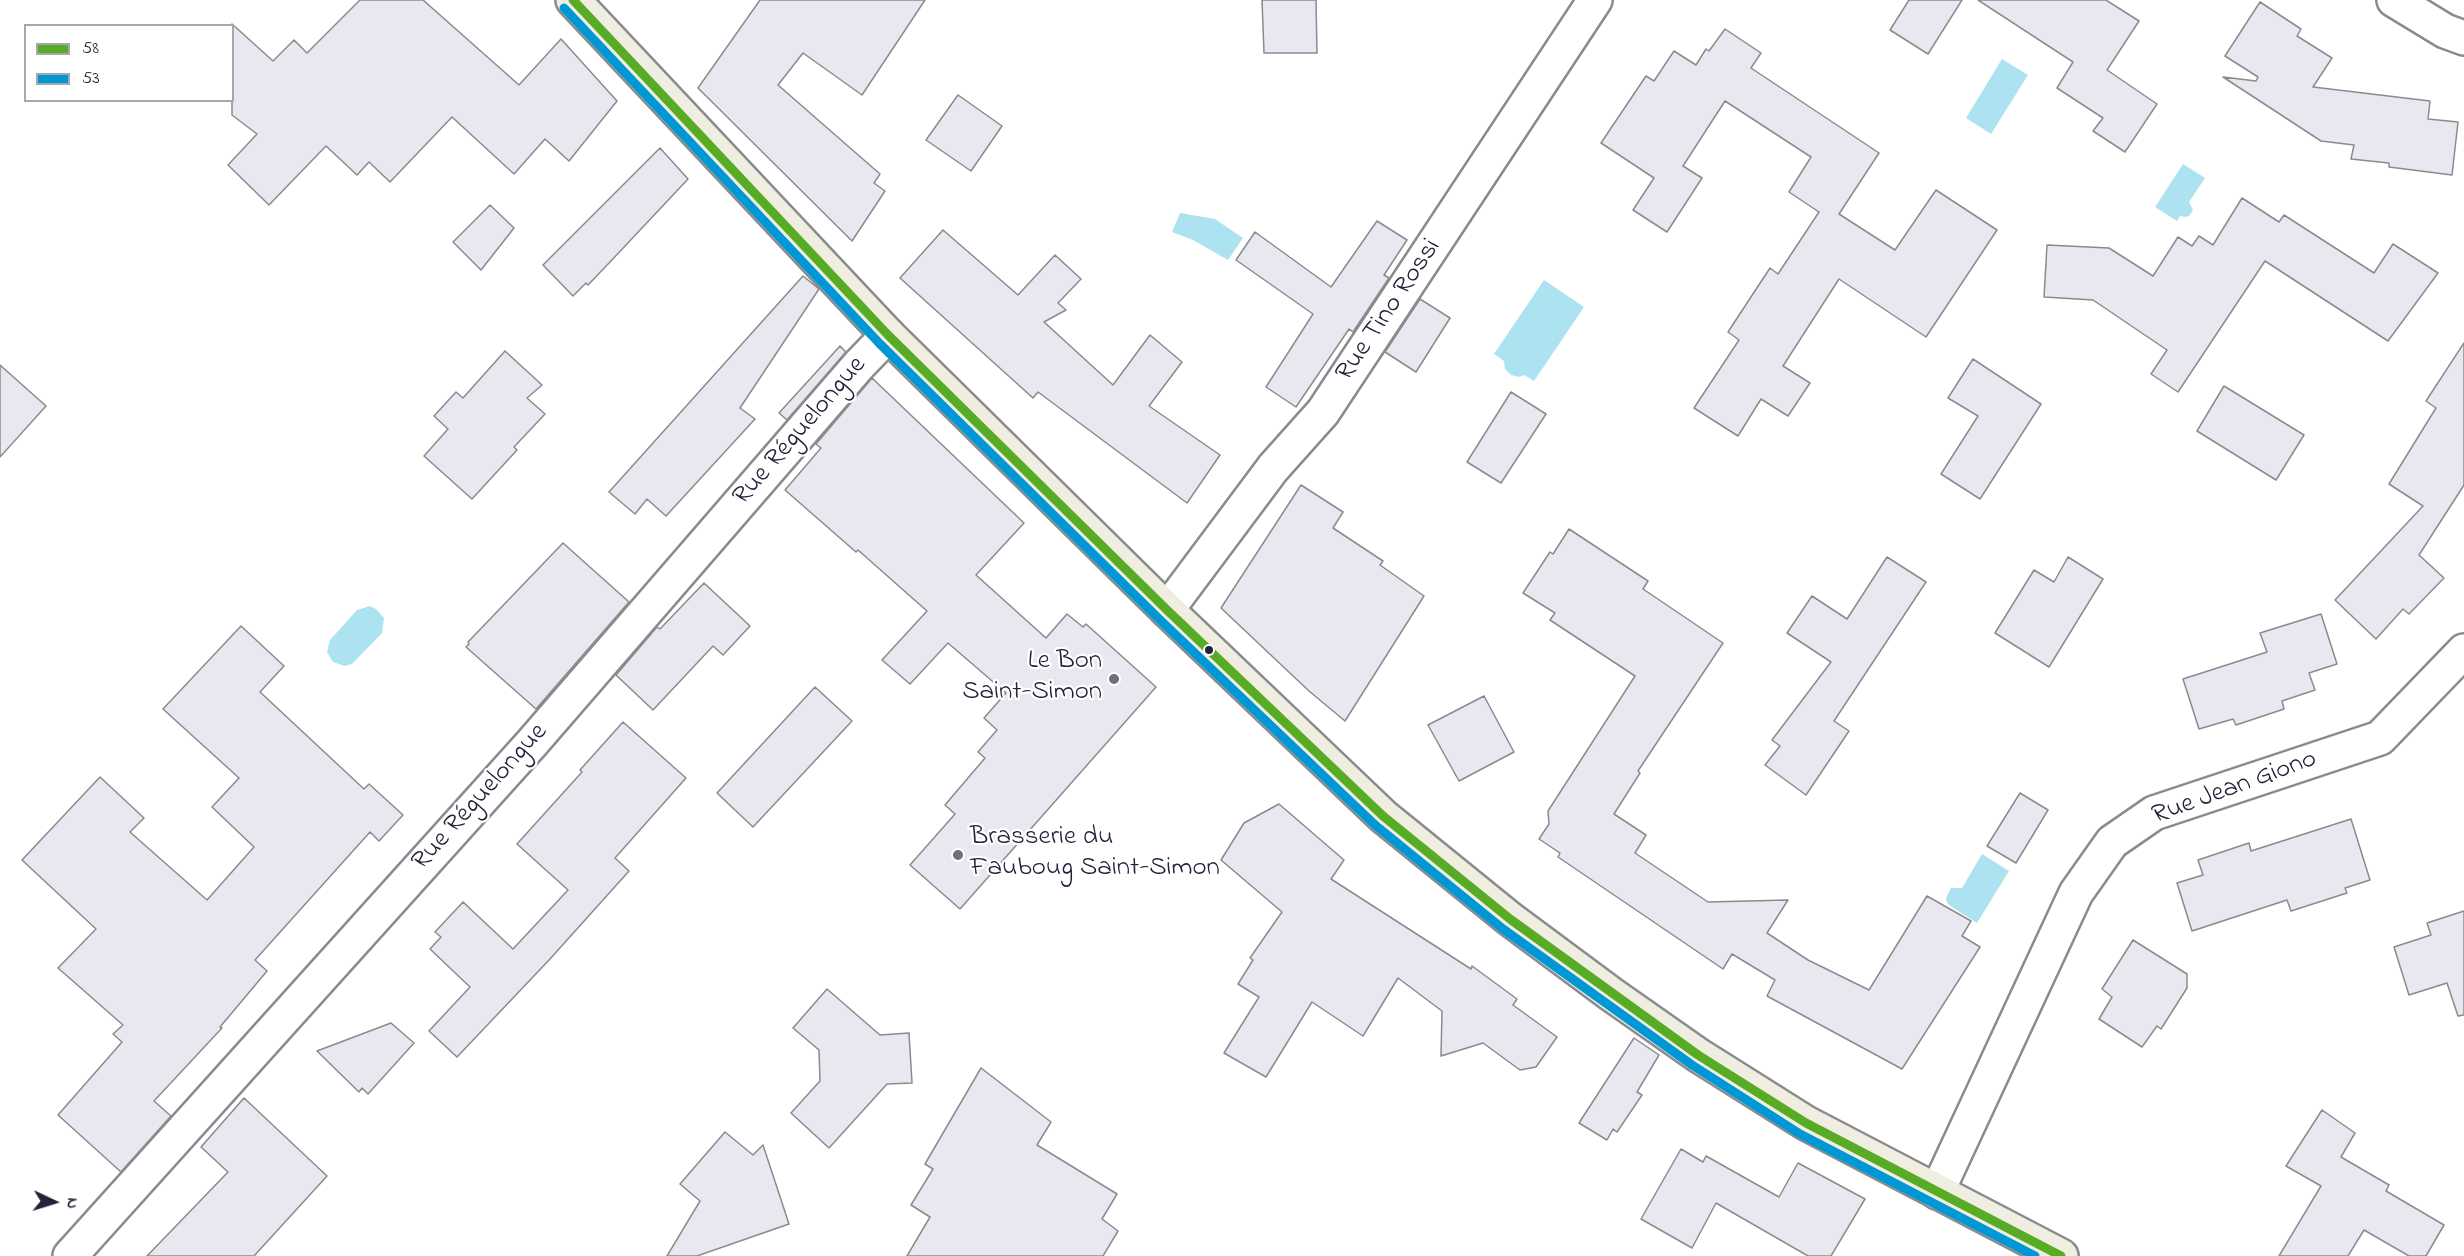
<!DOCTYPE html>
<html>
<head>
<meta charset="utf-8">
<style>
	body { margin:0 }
	#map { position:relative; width:2464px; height:1256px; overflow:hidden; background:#fff; font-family:"Indie Flower",sans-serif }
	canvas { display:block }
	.legend { position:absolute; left:24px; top:24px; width:210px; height:78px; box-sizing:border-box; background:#fff; border:2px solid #a7a7b1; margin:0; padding:8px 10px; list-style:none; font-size:18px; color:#22223b }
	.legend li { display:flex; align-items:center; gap:12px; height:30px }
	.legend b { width:30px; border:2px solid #a7a7b1 }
	.north { position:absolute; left:24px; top:1172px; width:60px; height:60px; -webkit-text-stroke:4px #fff; paint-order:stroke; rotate:94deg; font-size:16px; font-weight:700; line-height:24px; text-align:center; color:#22223b }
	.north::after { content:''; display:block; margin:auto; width:21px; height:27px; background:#22223b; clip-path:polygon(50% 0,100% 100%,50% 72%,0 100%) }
</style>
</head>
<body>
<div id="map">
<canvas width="2464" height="1256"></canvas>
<ul class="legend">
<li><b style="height:8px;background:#58ac25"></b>58</li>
<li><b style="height:8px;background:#0098d4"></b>53</li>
</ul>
<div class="north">N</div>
</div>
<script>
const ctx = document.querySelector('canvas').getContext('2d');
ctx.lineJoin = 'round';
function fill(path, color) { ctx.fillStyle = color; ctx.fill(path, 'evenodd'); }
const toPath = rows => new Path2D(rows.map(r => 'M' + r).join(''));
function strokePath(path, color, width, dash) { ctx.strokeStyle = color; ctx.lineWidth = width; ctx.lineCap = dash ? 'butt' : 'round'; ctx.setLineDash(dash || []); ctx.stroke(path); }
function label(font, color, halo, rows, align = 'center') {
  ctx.font = font + ' "Indie Flower",sans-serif'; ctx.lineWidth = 4.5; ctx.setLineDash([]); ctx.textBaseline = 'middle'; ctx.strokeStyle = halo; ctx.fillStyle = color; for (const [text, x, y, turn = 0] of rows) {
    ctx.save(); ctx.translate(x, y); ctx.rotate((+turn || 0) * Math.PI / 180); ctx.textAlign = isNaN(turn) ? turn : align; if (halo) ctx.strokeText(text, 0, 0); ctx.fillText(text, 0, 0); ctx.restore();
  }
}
const water = toPath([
	[2002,59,2028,75,1991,134,1966,118],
	[2183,164,2205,178,2189,202,2193,210,2190,215,2186,217,2180,216,2177,221,2155,207],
	[1180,213,1215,219,1243,238,1228,260,1193,240,1172,232],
	[1544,280,1584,307,1534,381,1524,375,1519,377,1511,375,1505,369,1504,361,1494,354],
	[370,606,376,609,384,618,382,633,352,664,345,666,333,662,327,652,330,640,357,610],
	[1982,854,2009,871,1977,923,1952,907,1947,903,1946,898,1951,888,1962,888]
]);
const building = toPath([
	[360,0,423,0,519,85,561,39,617,101,569,161,545,139,514,174,452,117,390,182,369,162,357,175,326,146,269,205,228,165,257,134,232,115,232,24,273,61,294,40,307,53,360,0],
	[760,0,925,0,862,95,803,53,778,85,880,174,874,183,885,191,852,241,698,88,760,0],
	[1262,0,1316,0,1317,53,1264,53,1262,0],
	[1909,0,1962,0,1928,54,1890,30,1909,0],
	[1978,0,2106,0,2139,21,2107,70,2157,104,2125,152,2093,131,2103,118,2057,88,2073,62,1978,0],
	[2260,2,2301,29,2297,36,2332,58,2313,87,2430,101,2428,119,2458,122,2452,175,2389,167,2389,163,2351,159,2354,145,2321,141,2223,77,2256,81,2258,77,2225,56,2260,2],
	[1725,29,1761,53,1751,68,1879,153,1839,214,1895,250,1936,190,1997,230,1926,337,1839,279,1783,366,1810,383,1788,416,1761,399,1738,436,1694,408,1739,340,1728,332,1770,268,1778,274,1819,212,1789,192,1811,157,1725,101,1683,166,1702,178,1667,232,1633,210,1654,178,1601,143,1646,76,1654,81,1674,51,1696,65,1706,49,1709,51,1725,29],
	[958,95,1002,126,971,171,926,140,958,95],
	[660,148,688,179,610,262,588,285,586,283,573,296,543,265,660,148],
	[2242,198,2279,222,2284,215,2374,273,2393,244,2438,273,2388,341,2265,261,2178,392,2151,374,2167,350,2093,300,2044,297,2047,245,2109,248,2153,276,2178,237,2192,246,2199,236,2213,245,2242,198],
	[490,205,514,228,481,270,453,242,490,205],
	[1377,221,1407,240,1384,275,1389,278,1353,332,1349,329,1296,407,1266,387,1313,314,1236,260,1255,232,1331,287,1377,221],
	[943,230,1018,295,1055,255,1081,279,1058,303,1066,310,1044,322,1113,385,1150,335,1182,362,1149,406,1220,455,1187,503,1038,392,1033,398,900,278,943,230],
	[803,276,819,289,740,408,755,419,666,516,647,499,635,514,609,492,803,276],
	[1420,299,1450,318,1416,372,1385,352,1420,299],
	[2464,343,2464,485,2419,555,2444,578,2409,614,2403,609,2376,639,2335,600,2423,506,2389,484,2436,408,2426,401,2464,343],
	[840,346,846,352,787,420,779,413,840,346],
	[505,351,542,385,527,398,545,414,514,447,517,450,472,499,424,456,448,429,434,416,456,392,463,398,505,351],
	[1973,359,2041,404,1980,499,1941,474,1978,416,1948,398,1973,359],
	[0,365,46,406,0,457,0,365],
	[872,378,1024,523,976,575,1046,638,1067,614,1083,627,1086,624,1156,687,960,909,910,865,955,814,945,805,985,758,978,752,997,730,984,718,1006,693,948,643,910,684,882,660,927,611,858,550,856,552,785,490,821,448,816,444,872,378],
	[2224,386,2304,435,2276,480,2197,431,2224,386],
	[1511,392,1546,414,1501,483,1467,462,1511,392],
	[1301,485,1343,512,1333,528,1383,561,1380,565,1424,596,1345,721,1309,691,1221,608,1301,485],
	[1569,529,1648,581,1643,589,1723,643,1638,771,1640,773,1614,814,1646,835,1635,853,1708,902,1788,900,1767,933,1808,960,1869,990,1927,896,1971,921,1962,936,1980,947,1902,1069,1767,996,1775,980,1732,954,1723,969,1558,857,1560,853,1539,839,1549,824,1548,811,1635,676,1550,620,1555,613,1523,593,1550,552,1553,554,1569,529],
	[563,543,629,602,536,709,466,647,469,644,468,642,563,543],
	[1887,557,1926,582,1834,721,1849,731,1806,795,1765,765,1780,746,1772,740,1831,662,1787,633,1812,596,1847,619,1887,557],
	[2068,557,2103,579,2049,667,1995,633,2034,570,2054,582,2068,557],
	[704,583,750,626,723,655,713,646,653,710,616,675,657,627,660,629,704,583],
	[2321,614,2337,664,2309,673,2315,690,2282,701,2284,709,2236,725,2233,719,2199,729,2183,679,2267,652,2260,633,2321,614],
	[241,626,284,666,260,692,364,789,369,784,403,815,379,841,370,832,255,960,267,971,220,1027,222,1028,154,1101,171,1116,121,1172,58,1115,122,1042,113,1034,123,1025,58,968,96,929,22,860,100,777,144,818,130,832,207,900,254,847,212,807,239,778,163,709,241,626],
	[815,687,852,721,753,827,717,793,815,687],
	[1484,696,1514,752,1459,781,1428,725,1484,696],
	[623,722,686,778,615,858,629,871,550,959,457,1057,429,1031,470,987,430,949,441,937,435,932,463,902,513,949,568,890,517,844,582,772,580,770,623,722],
	[2020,793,2048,810,2016,863,1987,846,2020,793],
	[1279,804,1344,860,1331,879,1471,969,1472,966,1517,999,1513,1005,1557,1037,1536,1067,1520,1070,1483,1043,1441,1056,1442,1011,1398,978,1363,1036,1312,1002,1266,1077,1224,1053,1259,997,1238,984,1253,960,1250,958,1282,912,1221,860,1244,823,1279,804],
	[2351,819,2370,880,2345,888,2347,893,2291,911,2287,900,2192,931,2177,883,2203,875,2198,860,2249,843,2251,851,2351,819],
	[2464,911,2464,1015,2458,1016,2447,983,2409,995,2394,947,2431,935,2427,923,2464,911],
	[2133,940,2187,974,2187,988,2161,1029,2157,1026,2142,1047,2099,1019,2112,997,2102,989,2133,940],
	[827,989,880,1035,909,1033,912,1083,887,1084,829,1148,791,1113,820,1081,819,1050,793,1028,827,989],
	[391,1023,414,1043,368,1094,362,1088,359,1092,317,1051,391,1023],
	[1634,1038,1659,1055,1637,1092,1642,1095,1617,1132,1613,1129,1607,1140,1579,1123,1634,1038],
	[981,1068,1051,1122,1037,1145,1117,1194,1102,1219,1118,1231,1103,1256,907,1256,930,1217,911,1205,933,1169,925,1164,981,1068],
	[244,1098,327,1176,254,1256,147,1256,228,1172,201,1147,244,1098],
	[2322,1110,2355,1133,2341,1157,2389,1185,2386,1191,2444,1225,2426,1256,2409,1256,2364,1230,2348,1256,2279,1256,2321,1186,2286,1166,2322,1110],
	[725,1132,753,1155,763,1145,789,1224,697,1256,667,1256,700,1201,680,1184,725,1132],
	[1681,1149,1703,1162,1706,1156,1779,1197,1798,1163,1865,1199,1831,1256,1808,1256,1716,1203,1692,1248,1641,1219,1681,1149]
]);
const minor = toPath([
	[2394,0,2445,31,2464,38],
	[1167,610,1273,468,1323,412,1595,0],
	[1937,1192,2076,893,2112,842,2154,813,2380,738,2464,651],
	[70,1256,532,743,859,365,888,335]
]);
const major = toPath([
	[573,0,888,335,1167,610,1383,816,1510,919,1611,994,1698,1055,1806,1123,2061,1256]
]);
const bus1 = toPath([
	[573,0,888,335,1167,610,1383,816,1510,919,1698,1055,1806,1123,2061,1256]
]);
const bus2 = toPath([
	[564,8,880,344,1159,619,1375,825,1503,929,1692,1065,1800,1134,2035,1256]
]);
const markers = [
	[1209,650,5,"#22223b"],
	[1114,679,6,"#6f6f80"],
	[958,855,6,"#6f6f80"]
];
const streetNames = [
	["Rue Tino Rossi",1390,311,-56],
	["Rue Réguelongue",801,432,-49],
	["Rue Jean Giono",2235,789,-20],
	["Rue Réguelongue",481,798,-48]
];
const poiNames = [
	["Le Bon",1102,663],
	["Saint-Simon",1102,694],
	["Brasserie du",970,839,"left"],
	["Fauboug Saint-Simon",970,870,"left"]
];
fill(water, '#ade2f1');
fill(building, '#e9e8f0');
strokePath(building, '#8a8a8f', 1.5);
strokePath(minor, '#8a8a8f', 38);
strokePath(major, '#8a8a8f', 38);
strokePath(minor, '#fff', 33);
strokePath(major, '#f0ede1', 33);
strokePath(bus1, '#58ac25', 9);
strokePath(bus2, '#0098d4', 9);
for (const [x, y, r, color] of markers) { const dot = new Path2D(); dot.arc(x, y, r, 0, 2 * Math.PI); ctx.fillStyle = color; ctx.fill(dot); strokePath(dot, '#fff', 2); }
label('27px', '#22223b', '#fff', streetNames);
label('27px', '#22223b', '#fff', poiNames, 'right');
</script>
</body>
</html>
